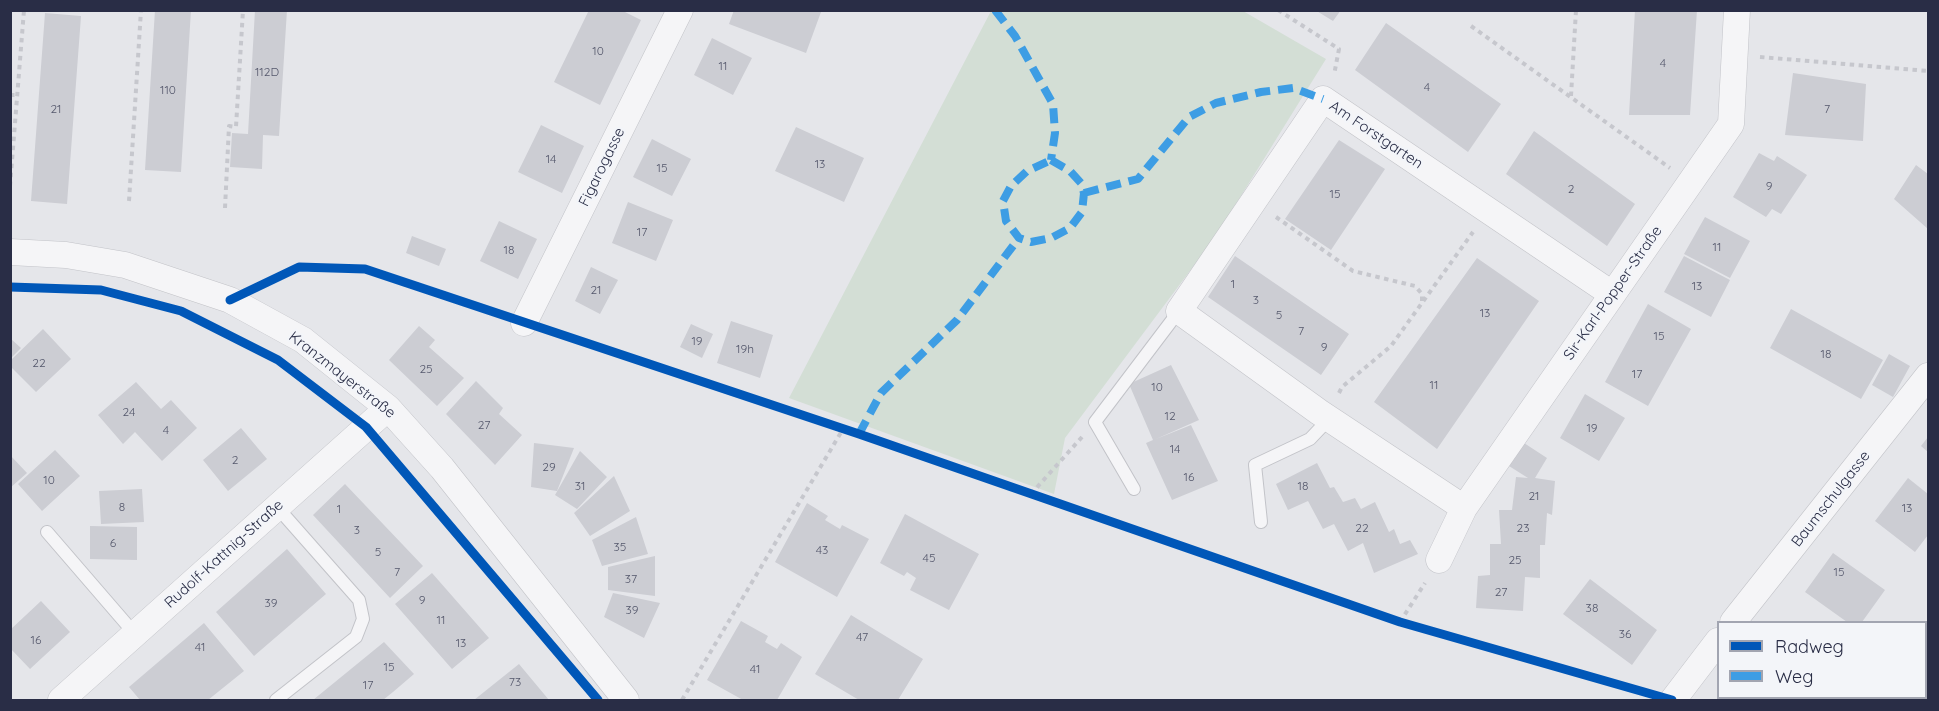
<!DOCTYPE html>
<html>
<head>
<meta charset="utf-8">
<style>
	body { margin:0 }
	#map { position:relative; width:1939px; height:711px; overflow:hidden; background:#e5e6ea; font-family:Quicksand,sans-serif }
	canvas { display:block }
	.frame { position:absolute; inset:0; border:12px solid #292d46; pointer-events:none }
	.legend { position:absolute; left:1717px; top:621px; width:210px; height:78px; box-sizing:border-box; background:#f3f5f9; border:2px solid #a2a5b1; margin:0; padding:8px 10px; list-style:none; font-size:18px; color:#292d46 }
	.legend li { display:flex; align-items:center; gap:12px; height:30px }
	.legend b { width:30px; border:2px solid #a2a5b1 }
</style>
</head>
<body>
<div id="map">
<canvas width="1939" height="711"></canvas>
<div class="frame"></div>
<ul class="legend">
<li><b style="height:8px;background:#0057b8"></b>Radweg</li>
<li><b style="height:8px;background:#3d9de4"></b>Weg</li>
</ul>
</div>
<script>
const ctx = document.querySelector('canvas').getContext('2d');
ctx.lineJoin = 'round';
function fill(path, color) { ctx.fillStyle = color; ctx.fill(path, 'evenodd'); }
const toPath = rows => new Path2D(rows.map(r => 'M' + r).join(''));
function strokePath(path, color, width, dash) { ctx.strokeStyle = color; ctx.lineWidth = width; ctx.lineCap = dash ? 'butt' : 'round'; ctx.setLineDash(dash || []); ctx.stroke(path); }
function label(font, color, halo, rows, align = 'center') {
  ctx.font = font + ' Quicksand,sans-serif'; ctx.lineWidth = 5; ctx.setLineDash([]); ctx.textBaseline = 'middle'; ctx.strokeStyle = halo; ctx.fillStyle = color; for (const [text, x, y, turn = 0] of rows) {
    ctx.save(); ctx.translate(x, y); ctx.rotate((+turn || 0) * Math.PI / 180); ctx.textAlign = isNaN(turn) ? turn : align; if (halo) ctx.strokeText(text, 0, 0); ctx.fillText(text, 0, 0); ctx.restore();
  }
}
const green = toPath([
	[991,11,1243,11,1326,59,1216,236,1065,438,1054,494,789,398]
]);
const building = toPath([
	[155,10,191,10,181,172,145,170],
	[255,10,287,10,279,136,263,135,262,169,230,167,232,133,248,134],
	[589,10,621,10,641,20,600,105,554,82],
	[734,10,816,10,821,12,806,53,729,24],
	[1315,10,1341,10,1333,21],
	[1635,10,1697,10,1690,115,1629,115],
	[45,13,81,16,67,204,31,201],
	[1386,23,1501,104,1468,152,1355,70],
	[712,38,752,58,733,95,694,75],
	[1793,73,1866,84,1863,141,1785,135],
	[541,125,584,146,562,193,518,172],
	[796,127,864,158,844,202,775,171],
	[1534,131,1635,204,1607,246,1506,174],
	[652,139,691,159,672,196,633,177],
	[1339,140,1385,169,1331,250,1285,219],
	[1759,153,1774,161,1777,156,1807,175,1781,214,1772,209,1766,217,1733,197],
	[1916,165,1928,174,1928,229,1894,199],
	[628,202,673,220,656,261,612,243],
	[1705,217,1750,241,1730,278,1684,254],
	[499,221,537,239,518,279,480,261],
	[412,236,446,249,439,266,406,253],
	[1235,256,1349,334,1321,375,1208,297],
	[1684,256,1730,280,1711,317,1664,292],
	[1477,258,1539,301,1437,449,1374,402],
	[591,267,618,280,600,314,575,301],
	[1648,304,1691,329,1648,406,1605,382],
	[1791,309,1883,360,1861,399,1770,348],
	[731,321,773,335,760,378,717,363],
	[691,324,713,334,702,358,680,347],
	[419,326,435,340,429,347,464,378,437,406,389,360],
	[43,329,71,359,36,392,10,366,10,361],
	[10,338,21,348,10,359],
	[1889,354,1910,366,1893,397,1872,385],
	[1171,365,1199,420,1156,439,1191,425,1218,481,1172,500,1146,443,1153,440,1129,384],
	[476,381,503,408,499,414,522,435,495,465,446,414],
	[136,382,161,409,171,400,197,428,162,461,135,432,123,444,98,415],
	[1585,394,1625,418,1599,461,1560,438],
	[241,428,267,459,228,491,203,460],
	[1928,437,1928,452,1921,446],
	[534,443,574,448,557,491,531,487],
	[1524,443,1547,458,1535,478,1555,481,1552,515,1547,513,1545,545,1540,545,1540,578,1525,577,1523,611,1476,608,1478,576,1490,575,1490,544,1501,544,1499,510,1512,510,1516,477,1528,478,1509,466],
	[55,450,80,476,42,511,18,484],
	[580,451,607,477,577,509,555,495],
	[10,455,27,473,10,488],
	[1317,463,1330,488,1334,487,1343,502,1355,498,1361,509,1375,502,1389,532,1394,529,1400,544,1410,540,1418,554,1374,573,1363,543,1348,551,1334,524,1323,529,1308,501,1288,510,1276,484],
	[614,476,630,511,590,536,574,513],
	[1908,478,1928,494,1928,535,1915,552,1875,521],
	[345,484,423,566,390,598,313,515],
	[142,489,144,522,101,524,99,491],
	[807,503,828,516,825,520,840,529,842,525,869,539,837,597,775,562],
	[905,514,979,554,949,610,910,590,916,578,907,572,904,576,880,563],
	[636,517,648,554,602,566,592,540],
	[90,526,137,527,137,560,90,559],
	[287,549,326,594,254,656,216,612],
	[1833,553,1885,590,1862,622,1847,622,1805,592],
	[655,556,655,596,608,590,608,567],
	[432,573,489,638,452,669,395,604],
	[1590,579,1657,630,1632,665,1563,614],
	[613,593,660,603,644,638,604,617],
	[41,601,70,632,30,669,10,648,10,630],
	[851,615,923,659,898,700,859,700,815,674],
	[741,621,768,636,765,642,777,649,781,643,802,657,777,700,743,700,707,680],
	[204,623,244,671,208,700,140,700,129,687],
	[384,642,414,674,393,692,383,700,313,700],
	[519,664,549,700,474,700],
	[1806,698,1850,698,1848,700,1810,700]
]);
const path = toPath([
	[1278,10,1339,49,1334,75],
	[1471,26,1670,168],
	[1760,57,1928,71],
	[10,95,17,95],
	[1571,96,1576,10],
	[10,186,24,10],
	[129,201,141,10],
	[225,208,229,126,236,127,243,10],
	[1276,217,1353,271,1415,286,1422,294,1422,304],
	[1339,393,1342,387,1391,346,1473,232],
	[1031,494,1082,437],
	[1400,622,1425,583],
	[682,700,843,429]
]);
const service = toPath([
	[1134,489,1095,422,1179,311],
	[1261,522,1255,465,1310,439,1329,419],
	[47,532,135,634],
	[276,700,356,637,363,619,359,600,277,507]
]);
const minor = toPath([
	[10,252,66,255,125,265,230,300,303,340,388,408,442,468,626,700],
	[524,323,680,10],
	[1464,508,1319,412,1179,311,1323,99,1612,294],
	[1439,560,1464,508,1731,124,1737,10],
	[1733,622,1928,376],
	[61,700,388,408],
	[1673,700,1718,641]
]);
const quiet = toPath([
	[995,10,1015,36,1053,104,1055,133,1051,160],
	[1051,160,1070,171,1081,183,1084,193,1082,212,1070,228,1051,238,1031,242,1019,238,1006,221,1003,201,1011,186,1027,171,1051,160],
	[1084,193,1138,179,1189,117,1216,103,1261,92,1293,88,1323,99],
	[859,434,881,393,957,320,1019,238]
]);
const cycleway = toPath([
	[10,287,101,290,181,311,278,360,366,427,598,700],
	[230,300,299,267,365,269,859,434,1400,622,1672,700]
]);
const numberNames = [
	["10",598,51],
	["4",1663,63],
	["11",723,66],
	["112D",267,72],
	["4",1427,87],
	["110",168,90],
	["21",56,109],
	["7",1827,109],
	["14",551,159],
	["13",820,164],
	["15",662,168],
	["9",1769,186],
	["2",1571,189],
	["15",1335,194],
	["17",642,232],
	["11",1717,247],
	["18",509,250],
	["1",1233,284],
	["13",1697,286],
	["21",596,290],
	["3",1256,300],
	["13",1485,313],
	["5",1279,315],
	["7",1301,331],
	["15",1659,336],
	["19",697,341],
	["9",1324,347],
	["19h",745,349],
	["18",1826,354],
	["22",39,363],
	["25",426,369],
	["17",1637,374],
	["11",1434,385],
	["10",1157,387],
	["24",129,412],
	["12",1170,416],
	["27",484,425],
	["19",1592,428],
	["4",166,430],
	["14",1175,449],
	["2",235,460],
	["29",549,467],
	["16",1189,477],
	["10",49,480],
	["31",580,486],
	["18",1303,486],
	["21",1534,496],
	["8",122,507],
	["13",1907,508],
	["1",339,509],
	["22",1362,528],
	["23",1523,528],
	["3",357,530],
	["6",113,543],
	["35",620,547],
	["43",822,550],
	["5",378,552],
	["45",929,558],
	["25",1515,560],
	["7",397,572],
	["15",1839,572],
	["37",631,579],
	["27",1501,592],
	["9",422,600],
	["39",271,603],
	["38",1592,608],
	["39",632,610],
	["11",441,620],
	["36",1625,634],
	["47",862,637],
	["16",36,640],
	["13",461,643],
	["41",200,647],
	["15",389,667],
	["41",755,669],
	["73",515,682],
	["17",368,685]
];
const streetNames = [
	["Am Forstgarten",1376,135,34],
	["Figarogasse",602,167,-64],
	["Sir-Karl-Popper-Straße",1613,293,-55],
	["Kranzmayerstraße",342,375,38],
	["Baumschulgasse",1831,499,-52],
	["Rudolf-Kattnig-Straße",224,554,-42]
];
fill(green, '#d3ded5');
fill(building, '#cccdd3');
strokePath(service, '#c2c3c8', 14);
strokePath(minor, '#c2c3c8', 27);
strokePath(path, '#c6c7cd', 4, [4.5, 4.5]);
strokePath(service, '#f5f5f7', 12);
strokePath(minor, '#f5f5f7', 26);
strokePath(quiet, '#3d9de4', 8, [15, 8]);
strokePath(cycleway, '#0057b8', 9);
label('12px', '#54576b', null, numberNames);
label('15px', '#292d46', '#f3f5f9', streetNames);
</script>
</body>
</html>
